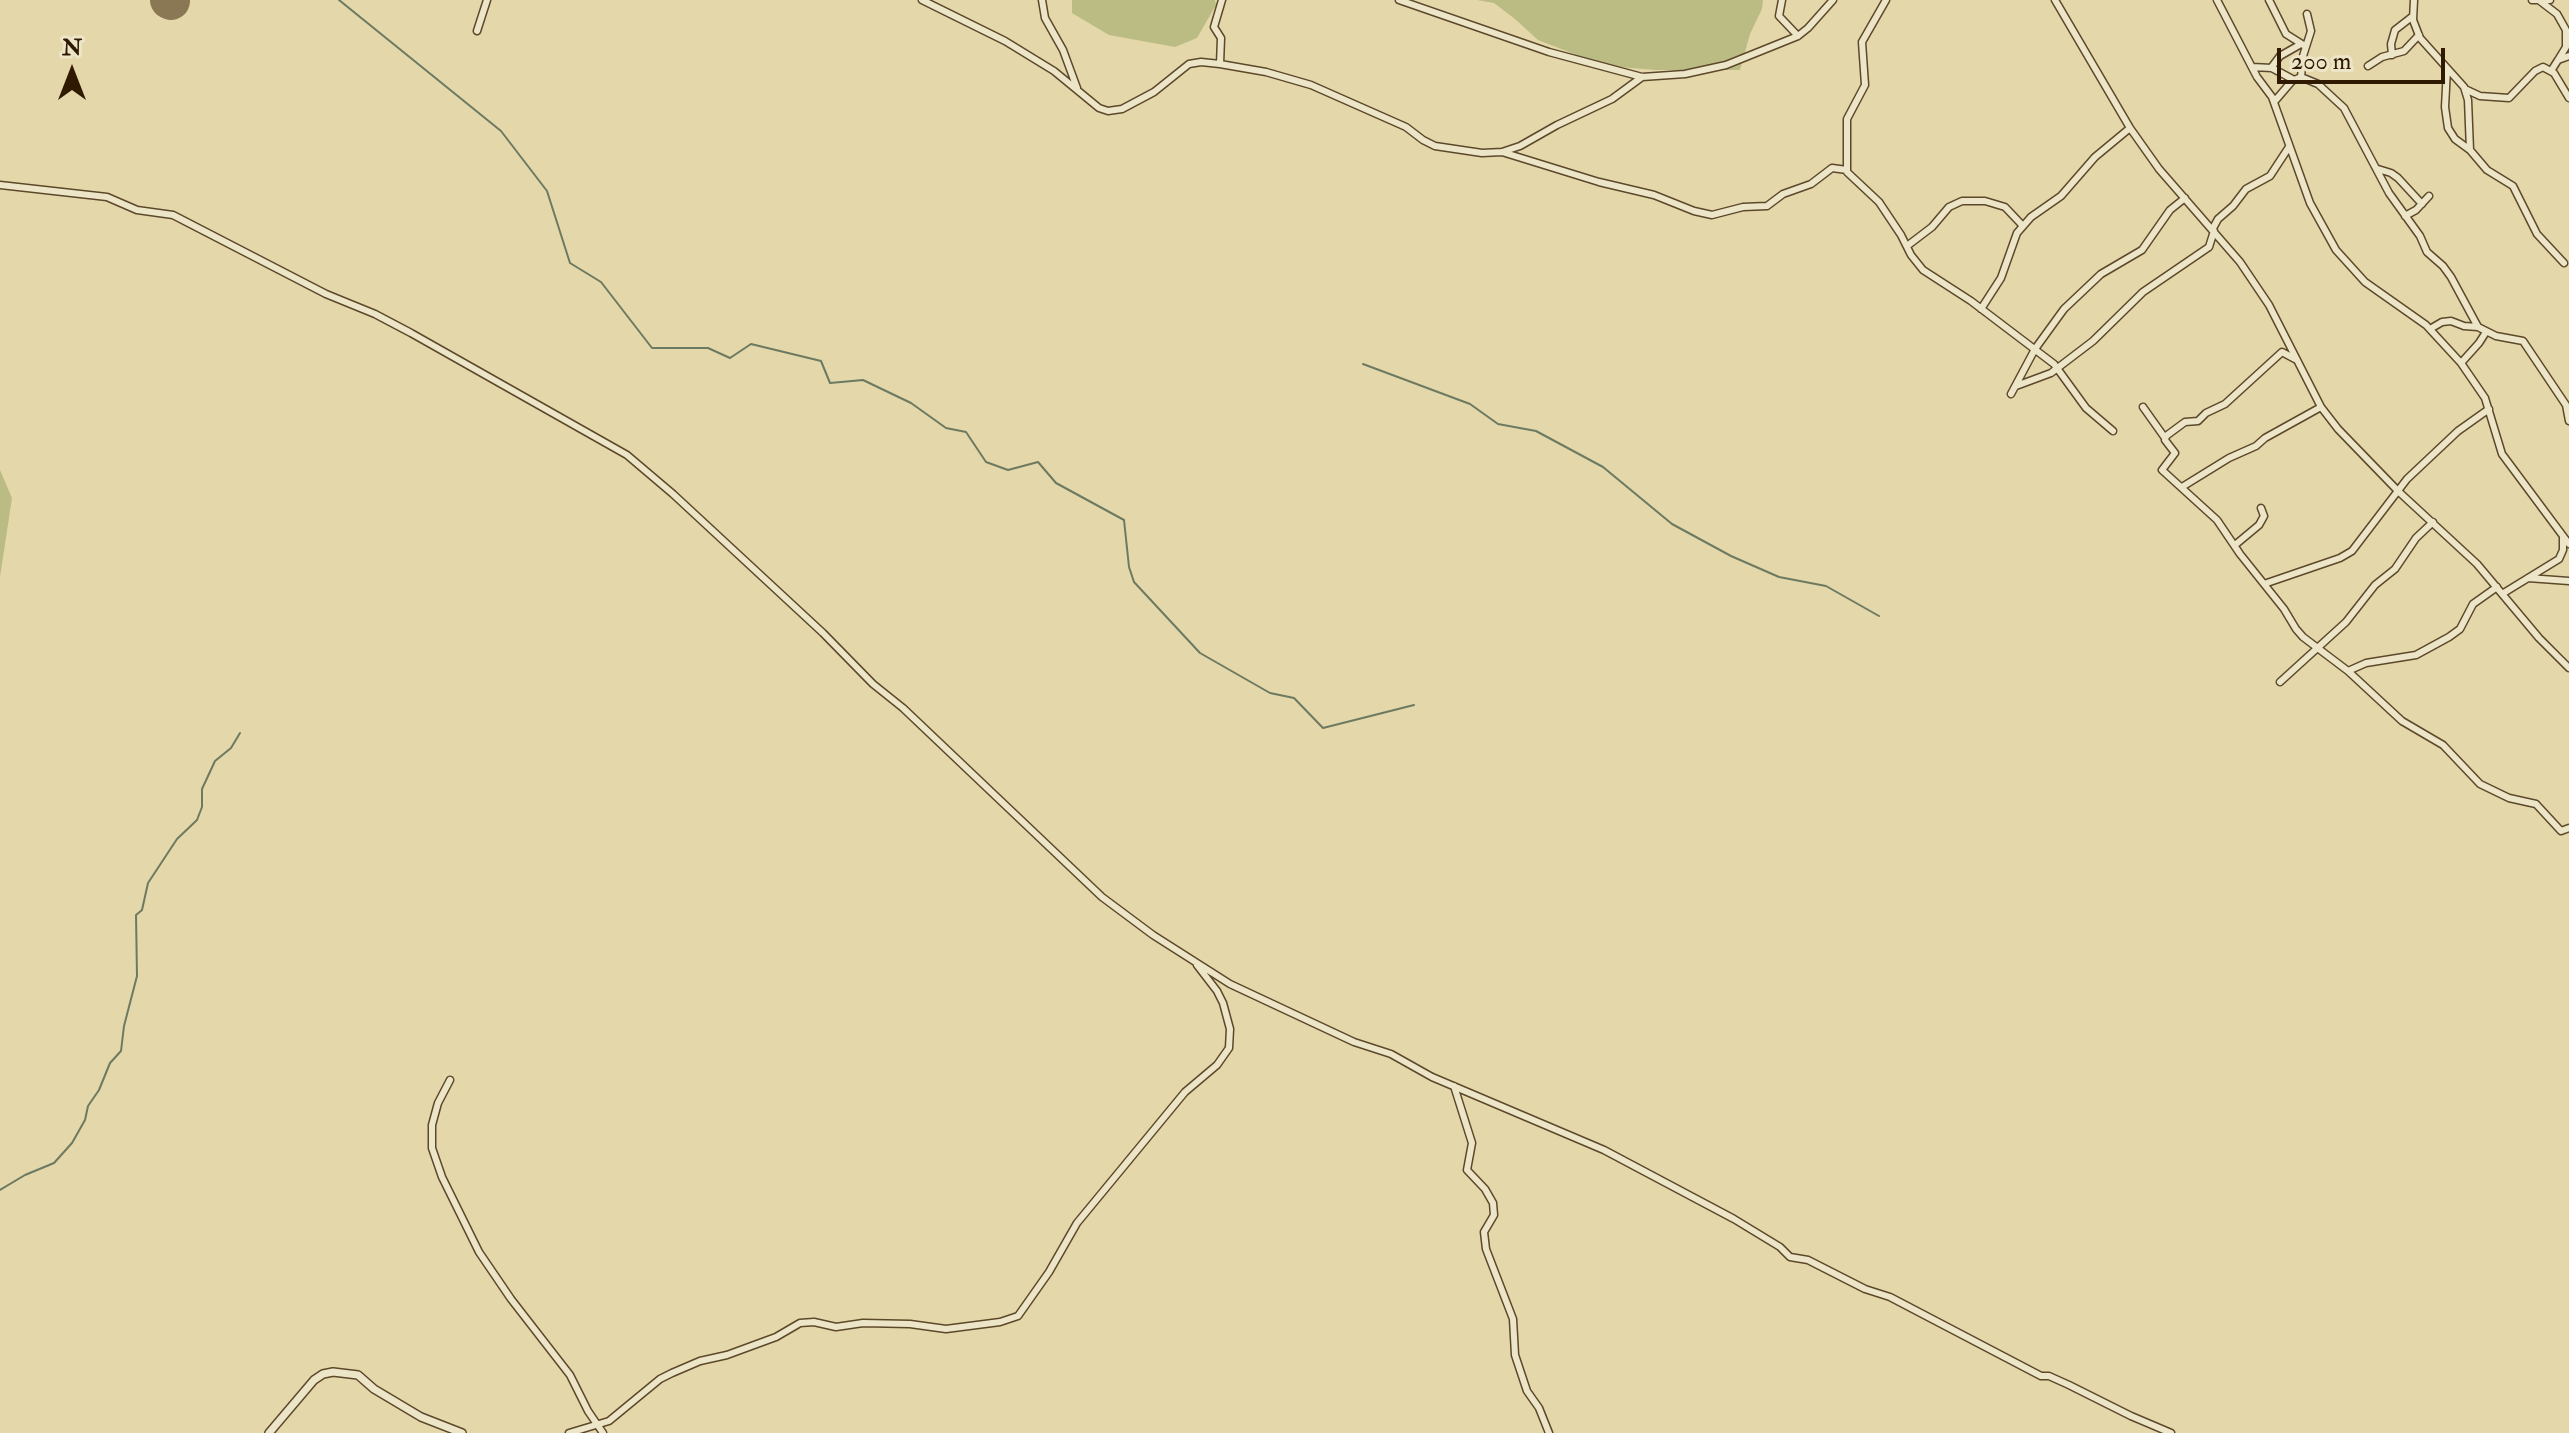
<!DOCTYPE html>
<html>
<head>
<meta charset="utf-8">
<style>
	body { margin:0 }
	#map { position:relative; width:2569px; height:1433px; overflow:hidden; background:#e4d7a9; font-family:"IM FELL Double Pica",serif }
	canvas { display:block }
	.north { position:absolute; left:32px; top:32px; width:80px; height:80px; -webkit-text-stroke:6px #ede5c7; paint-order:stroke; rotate:0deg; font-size:22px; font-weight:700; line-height:32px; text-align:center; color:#2f1900 }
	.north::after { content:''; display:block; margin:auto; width:28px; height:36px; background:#2f1900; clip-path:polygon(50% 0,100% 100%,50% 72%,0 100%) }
	.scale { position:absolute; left:2277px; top:48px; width:168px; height:36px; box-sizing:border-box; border:4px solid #2f1900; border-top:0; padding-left:10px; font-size:24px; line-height:28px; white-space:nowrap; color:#2f1900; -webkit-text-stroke:6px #ede5c7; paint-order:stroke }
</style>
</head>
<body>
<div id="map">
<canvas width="2569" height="1433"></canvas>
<div class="north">N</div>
<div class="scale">200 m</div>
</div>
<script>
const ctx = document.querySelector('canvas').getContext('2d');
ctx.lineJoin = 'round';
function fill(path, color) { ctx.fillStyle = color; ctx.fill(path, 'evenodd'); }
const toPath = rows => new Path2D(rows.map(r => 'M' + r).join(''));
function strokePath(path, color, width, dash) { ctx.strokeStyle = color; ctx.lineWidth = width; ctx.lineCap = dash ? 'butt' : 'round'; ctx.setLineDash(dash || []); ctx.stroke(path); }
const green = toPath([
	[1072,0,1215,0,1216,5,1197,38,1175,47,1109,35,1072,13],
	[1477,0,1763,0,1762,9,1750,34,1740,70,1655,70,1619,67,1587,59,1538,40,1515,19,1494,3],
	[0,470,12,498,0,577]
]);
const stream = toPath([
	[339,0,501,131,547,191,570,263,601,282,652,348,708,348,730,358,751,344,821,361,830,383,863,380,911,403,946,428,966,432,986,462,1008,470,1038,462,1056,483,1124,520,1129,567,1134,582,1200,653,1270,693,1294,698,1323,728,1414,705],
	[1363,364,1470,404,1498,424,1536,431,1603,467,1672,524,1731,556,1779,577,1826,586,1879,616],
	[0,1190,25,1175,54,1163,72,1143,85,1120,88,1106,99,1090,110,1063,121,1051,124,1026,137,976,136,915,142,910,148,883,177,839,197,820,202,807,202,789,215,761,231,748,240,733]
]);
const runway = toPath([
	[169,0,171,1]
]);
const minor = toPath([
	[922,0,1005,41,1054,71,1099,108,1108,111,1122,109,1154,92,1189,64,1201,62,1220,64,1266,72,1311,85,1406,127,1423,140,1435,146,1482,153,1502,152,1520,146,1557,125,1612,99,1642,77],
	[1042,0,1045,18,1063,50,1077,88],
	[1399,0,1549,52,1642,77,1685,74,1726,65,1798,36,1808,28,1833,0],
	[1782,0,1779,16,1798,36],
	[1886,0,1862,42,1865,85,1847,119,1847,172,1879,202,1901,235,1911,255,1923,270,1971,301,2054,364,2086,408,2113,431],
	[2055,0,2130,128,2159,169,2240,262,2269,305,2321,407,2338,429,2398,491,2477,564,2539,638,2569,668],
	[2217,0,2257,77,2272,97,2310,203,2336,250,2365,282,2426,325,2461,363,2485,398,2502,454,2569,544],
	[2269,0,2286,34,2305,46],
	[2414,0,2413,20,2420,38,2464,87,2468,100,2470,150,2487,170,2513,186,2537,234,2564,263],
	[2532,0,2550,0],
	[2540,1,2557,14,2566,30,2566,47,2558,60],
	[477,31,487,0],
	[2392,55,2391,44,2395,30,2413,16],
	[1220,64,1221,38,1214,27,1222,0],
	[2368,66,2382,57,2404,51,2419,35],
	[2252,67,2272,68,2294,80],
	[2271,68,2280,56,2301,44],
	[2447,69,2445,107,2448,128,2455,139,2470,150],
	[2551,71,2558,60,2569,56],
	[2301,77,2303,56,2311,31,2307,14],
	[2465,89,2480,96,2509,98,2535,71,2543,67,2554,73,2569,98],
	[2274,102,2292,81,2301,77,2318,84,2344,108,2389,193,2420,236,2427,252,2443,266,2451,277,2478,327],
	[1502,152,1599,182,1654,195,1694,211,1712,215,1743,207,1767,206,1783,194,1811,184,1832,168,1847,170],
	[2378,169,2391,173,2398,178,2422,204],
	[0,185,107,197,137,210,173,215,326,294,375,314,411,333,627,455,673,494,823,633,873,684,903,708,1102,897,1153,935,1230,984,1354,1042,1391,1054,1432,1077,1604,1150,1734,1219,1780,1247,1790,1257,1808,1260,1865,1289,1890,1297,2041,1376,2049,1376,2069,1385,2131,1416,2171,1433],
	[2405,216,2416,210,2429,196],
	[2212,230,2218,219,2233,206,2246,189,2270,176,2289,147],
	[1907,246,1932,227,1949,207,1962,201,1985,201,2005,207,2023,226],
	[1981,309,2001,278,2017,233,2031,217,2061,196,2095,157,2130,128],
	[2430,329,2442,322,2451,321,2464,326,2478,327,2496,336,2523,341,2566,405,2569,421],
	[2295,359,2282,352,2225,404,2206,413,2198,421,2185,422,2166,436,2165,440,2175,453,2162,470,2217,520,2240,554,2284,609,2296,629,2303,637,2348,671,2402,721,2443,745,2480,784,2509,798,2536,804,2561,831,2569,828],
	[2461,363,2479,343,2486,332],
	[2016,386,2051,373,2093,341,2143,292,2209,247,2214,231],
	[2011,394,2035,349,2064,309,2101,274,2142,250,2170,210,2185,198],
	[2143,407,2165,438],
	[2182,487,2229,458,2256,446,2265,438,2321,407],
	[2235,545,2259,525,2264,516,2261,508],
	[2528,578,2569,581],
	[2264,584,2340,558,2352,551,2407,479,2458,431,2489,409],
	[2502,594,2559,559,2563,550,2563,538],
	[2348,671,2366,663,2416,655,2449,637,2460,629,2473,604,2497,587],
	[2280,682,2346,622,2375,585,2395,569,2416,538,2433,522],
	[450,1080,438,1103,432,1125,432,1148,442,1177,479,1252,511,1299,570,1375,588,1411,603,1433],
	[1454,1086,1472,1143,1467,1170,1485,1189,1493,1203,1494,1215,1484,1232,1486,1249,1513,1319,1515,1355,1527,1391,1539,1408,1549,1433],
	[569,1433,609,1421,660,1379,672,1373,700,1361,727,1355,776,1337,800,1323,814,1322,836,1327,863,1323,910,1324,946,1329,1000,1322,1018,1316,1049,1272,1077,1223,1185,1092,1217,1065,1229,1048,1230,1029,1223,1003,1217,991,1197,965]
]);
const tertiary = toPath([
	[269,1433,314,1380,323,1374,333,1372,358,1375,374,1389,421,1417,462,1433]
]);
fill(green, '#bbbc83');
strokePath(stream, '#6d7a62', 2);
strokePath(runway, '#8a7854', 38);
strokePath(minor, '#5c482a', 9);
strokePath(tertiary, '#5c482a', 10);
strokePath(minor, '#ede5c7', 6);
strokePath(tertiary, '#ede5c7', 7);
</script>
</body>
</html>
